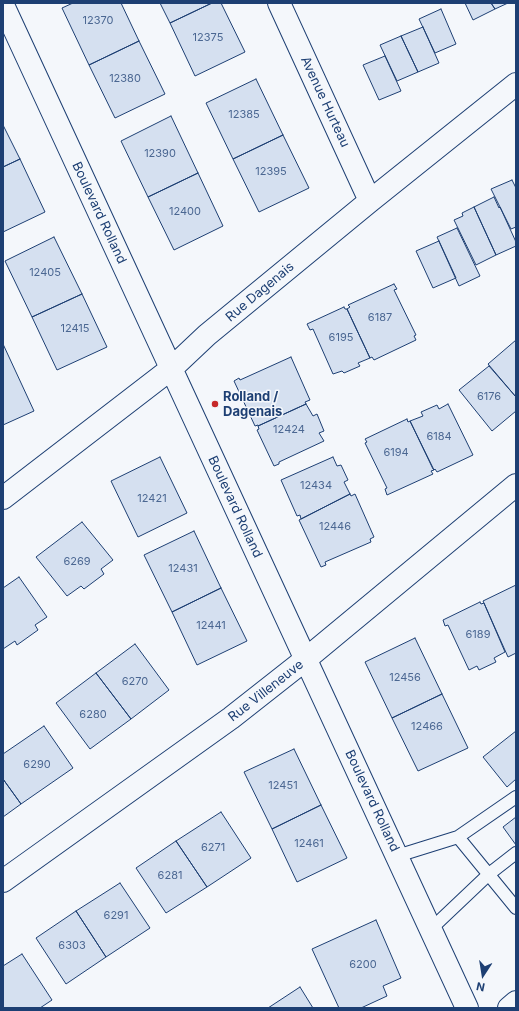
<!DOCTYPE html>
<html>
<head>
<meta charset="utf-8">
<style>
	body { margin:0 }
	#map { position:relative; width:519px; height:1011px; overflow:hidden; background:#f4f7fb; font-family:Inter,sans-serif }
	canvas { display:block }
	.frame { position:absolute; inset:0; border:4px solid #1d3f73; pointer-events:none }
	.north { position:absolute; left:463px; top:955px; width:40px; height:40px; -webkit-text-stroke:3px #f4f7fb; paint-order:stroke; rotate:192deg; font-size:11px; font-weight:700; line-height:16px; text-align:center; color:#1d3f73 }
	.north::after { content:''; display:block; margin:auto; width:14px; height:18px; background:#1d3f73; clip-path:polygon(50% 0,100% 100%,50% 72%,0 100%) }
</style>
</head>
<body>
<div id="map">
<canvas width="519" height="1011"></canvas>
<div class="frame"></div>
<div class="north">N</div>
</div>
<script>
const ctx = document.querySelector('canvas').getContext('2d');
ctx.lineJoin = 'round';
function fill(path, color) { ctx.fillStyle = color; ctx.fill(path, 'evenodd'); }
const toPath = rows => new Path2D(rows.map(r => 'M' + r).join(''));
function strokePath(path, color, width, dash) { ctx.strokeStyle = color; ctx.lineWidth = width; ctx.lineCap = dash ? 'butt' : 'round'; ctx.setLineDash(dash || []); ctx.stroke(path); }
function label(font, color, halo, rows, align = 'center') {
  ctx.font = font + ' Inter,sans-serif'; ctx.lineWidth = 3; ctx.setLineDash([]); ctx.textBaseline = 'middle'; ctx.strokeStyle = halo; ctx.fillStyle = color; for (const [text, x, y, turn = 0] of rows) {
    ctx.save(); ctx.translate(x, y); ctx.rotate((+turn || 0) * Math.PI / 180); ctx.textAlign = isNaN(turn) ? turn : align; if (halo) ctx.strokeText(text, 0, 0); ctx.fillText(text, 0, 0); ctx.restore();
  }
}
const building = toPath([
	[73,3,121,3,139,41,89,65,62,8,73,3],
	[160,3,212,3,170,23,160,3],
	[212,3,221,3,245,52,195,76,170,23,212,3],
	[465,3,491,3,495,9,473,20,465,3],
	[491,3,508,3,495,9,491,3],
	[441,9,456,44,435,53,419,19,441,9],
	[423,27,439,63,418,72,401,36,423,27],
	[401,36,418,72,397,81,380,45,401,36],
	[139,41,165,94,115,118,89,65,139,41],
	[385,56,401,91,379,100,363,65,385,56],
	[256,79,283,135,233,159,206,103,256,79],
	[171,116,198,173,148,197,121,141,171,116],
	[3,125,20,159,3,167,3,125],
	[283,135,309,188,259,212,233,159,283,135],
	[20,159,45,212,3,232,3,167,20,159],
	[198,173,223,226,174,250,148,197,198,173],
	[512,180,516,188,516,227,511,229,491,189,512,180],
	[494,197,499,208,500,207,516,242,516,246,496,255,474,207,494,197],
	[474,207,496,255,476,265,454,220,463,216,462,213,474,207],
	[457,228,480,276,459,286,437,237,457,228],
	[54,237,82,294,32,317,5,261,54,237],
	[439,241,456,278,433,288,416,251,439,241],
	[394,284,397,289,394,290,416,335,414,336,416,340,374,360,372,357,370,358,347,309,350,307,348,305,394,284],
	[82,294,107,347,57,370,32,317,82,294],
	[344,307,345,309,347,309,370,358,358,363,360,366,344,373,342,371,333,374,313,329,310,330,307,324,344,307],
	[516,340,516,397,488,364,516,340],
	[3,344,34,411,3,425,3,344],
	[291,357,310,400,305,402,306,404,258,426,258,425,255,426,234,381,239,378,240,380,291,357],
	[489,366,516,397,516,411,492,431,459,390,489,366],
	[306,404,313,416,317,414,324,431,319,433,324,441,279,462,279,464,274,466,257,430,259,429,258,426,306,404],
	[448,404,473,455,437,472,435,469,434,470,410,421,423,416,421,412,437,405,439,409,448,404],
	[407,419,408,422,410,421,433,469,434,470,431,471,433,474,387,495,385,489,387,488,365,443,367,442,365,439,407,419],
	[160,457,187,513,138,537,111,481,160,457],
	[333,457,337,466,341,465,348,480,344,482,350,494,301,519,300,515,297,516,281,480,333,457],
	[350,494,351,496,355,494,374,537,370,539,371,542,325,562,326,565,321,567,299,520,350,494],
	[82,522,113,560,101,569,104,574,84,589,81,586,67,596,36,557,82,522],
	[194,531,221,588,172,612,144,555,194,531],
	[19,577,47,617,35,625,38,630,17,645,15,641,3,649,3,588,19,577],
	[516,585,516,653,508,657,483,601,516,585],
	[221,588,247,641,197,665,172,612,221,588],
	[480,602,481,604,484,603,505,652,494,658,496,662,479,670,477,666,469,670,448,625,445,626,443,620,480,602],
	[415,638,442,694,392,718,365,662,415,638],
	[135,644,169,690,131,719,96,673,135,644],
	[96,673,131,719,90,749,56,703,96,673],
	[442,694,468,748,418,771,392,718,442,694],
	[44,726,73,768,21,804,3,779,3,754,44,726],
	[516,731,516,779,507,787,483,757,516,731],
	[294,749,321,805,272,829,244,772,294,749],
	[3,779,21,804,3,817,3,779],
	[321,805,347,858,297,882,272,829,321,805],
	[221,812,251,858,207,887,176,841,221,812],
	[516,817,516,845,503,827,516,817],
	[176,841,207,887,166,913,136,868,176,841],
	[120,883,150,928,106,957,76,911,120,883],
	[76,911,106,957,66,984,36,938,76,911],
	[376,920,401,978,383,986,387,996,361,1008,339,1008,312,949,376,920],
	[22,954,52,1000,40,1008,3,1008,3,966,22,954],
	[300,987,313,1008,268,1008,300,987]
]);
const lane = toPath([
	[516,797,458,837,516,908],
	[397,856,458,837],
	[431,929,489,874,516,853]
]);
const street = toPath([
	[279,3,370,201],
	[3,5,467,1008],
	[3,498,172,368,207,335,370,201,516,84],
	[3,881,231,718,306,659,516,485]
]);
const secondary = toPath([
	[509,1008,516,1002]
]);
const markers = [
	[215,404,4,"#c62828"]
];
const numberNames = [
	["12370",98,21],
	["12375",208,38],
	["12380",125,79],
	["12385",244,115],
	["12390",160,154],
	["12395",271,172],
	["12400",185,212],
	["12405",45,273],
	["6187",380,318],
	["12415",75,329],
	["6195",341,338],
	["6176",489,397],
	["12424",289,430],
	["6184",439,437],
	["6194",396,453],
	["12434",316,486],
	["12421",152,499],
	["12446",335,527],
	["6269",77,562],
	["12431",183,569],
	["12441",211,626],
	["6189",478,635],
	["12456",405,678],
	["6270",135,682],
	["6280",93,715],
	["12466",427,727],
	["6290",37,765],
	["12451",283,786],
	["12461",309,844],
	["6271",213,848],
	["6281",170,876],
	["6291",116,916],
	["6303",72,946],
	["6200",363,965]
];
const streetNames = [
	["Avenue Hurteau",325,102,65],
	["Boulevard Rolland",99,213,65],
	["Rue Dagenais",260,292,-40],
	["Boulevard Rolland",235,507,65],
	["Rue Villeneuve",266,691,-38],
	["Boulevard Rolland",372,801,65]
];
const poiNames = [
	["Rolland /",223,397],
	["Dagenais",223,412]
];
fill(building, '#d5e0f0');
strokePath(building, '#1d3f73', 1);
strokePath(lane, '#1d3f73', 14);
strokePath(street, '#1d3f73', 24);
strokePath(secondary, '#1d3f73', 24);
strokePath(lane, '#f4f7fb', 12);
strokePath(street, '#f4f7fb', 22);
strokePath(secondary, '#f4f7fb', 22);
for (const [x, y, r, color] of markers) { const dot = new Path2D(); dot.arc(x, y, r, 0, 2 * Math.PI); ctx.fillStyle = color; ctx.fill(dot); strokePath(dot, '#f4f7fb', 1.5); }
label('11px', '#4b6792', null, numberNames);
label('13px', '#1d3f73', '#f4f7fb', streetNames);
label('bold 13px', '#1d3f73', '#f4f7fb', poiNames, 'left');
</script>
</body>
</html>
